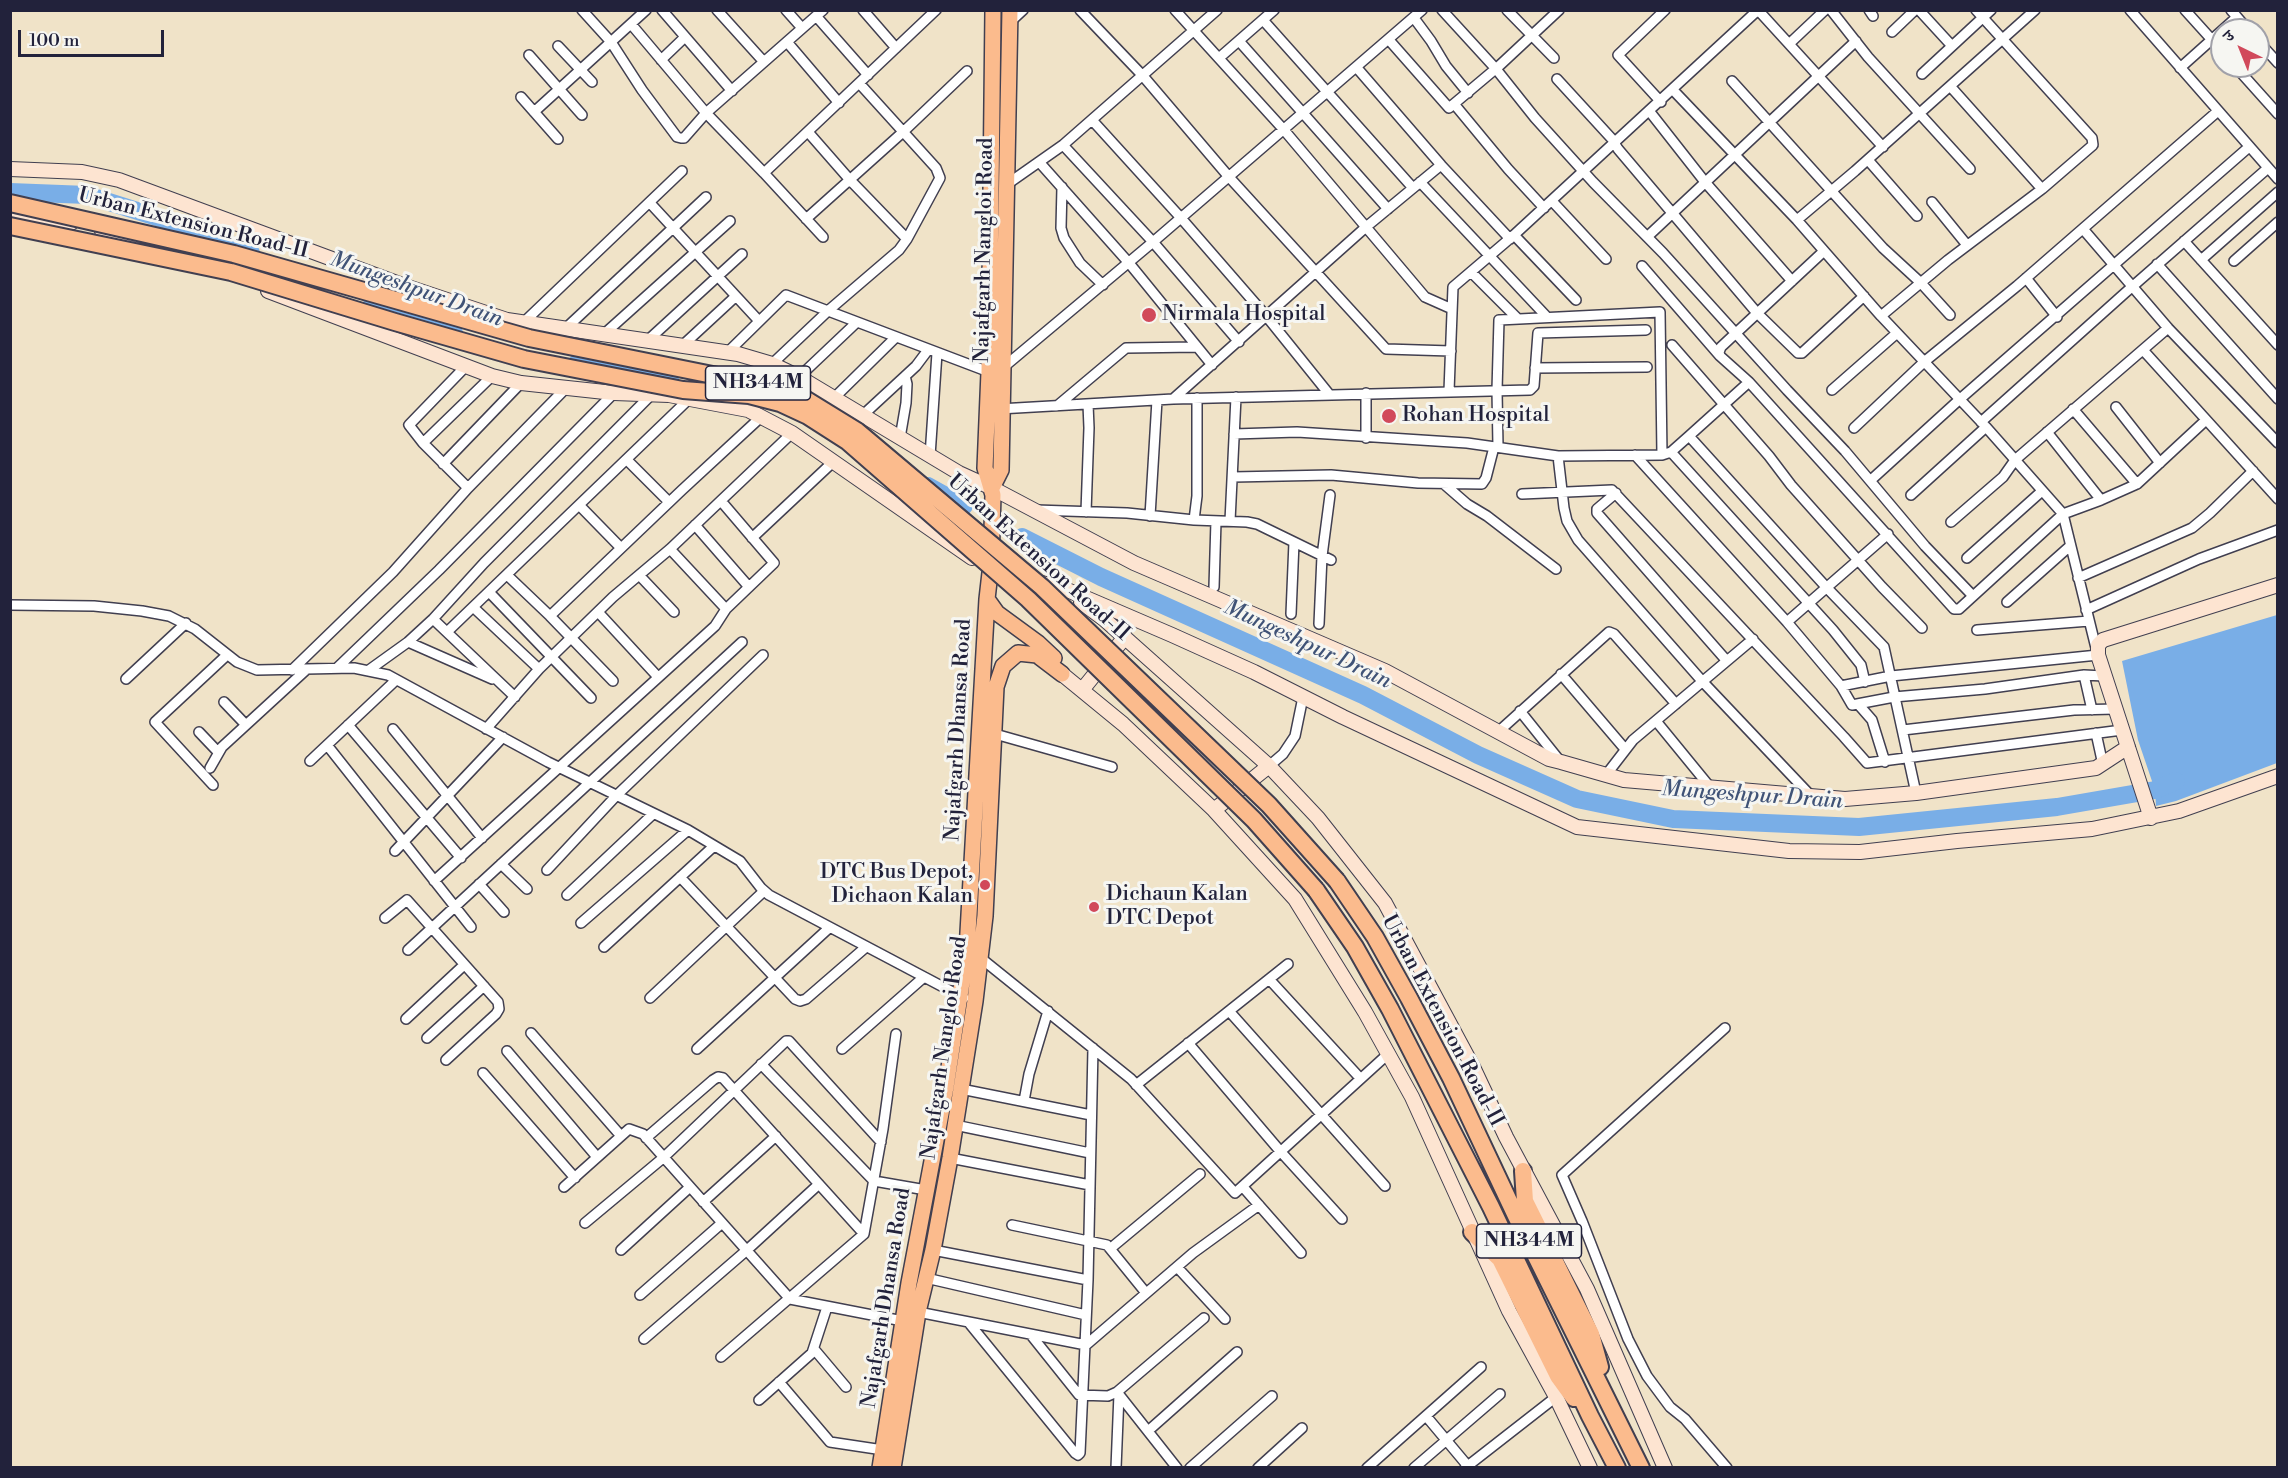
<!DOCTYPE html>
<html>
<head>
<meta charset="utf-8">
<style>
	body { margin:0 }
	#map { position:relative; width:2288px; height:1478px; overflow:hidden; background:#f0e3c8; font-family:"Libre Bodoni","Noto Serif Devanagari",serif }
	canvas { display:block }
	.frame { position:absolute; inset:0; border:12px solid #22223b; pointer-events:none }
	.north { position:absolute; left:2210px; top:18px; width:60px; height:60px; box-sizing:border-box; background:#f6f6f2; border:2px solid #a1a1a9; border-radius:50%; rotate:317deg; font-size:16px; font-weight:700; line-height:24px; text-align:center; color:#22223b }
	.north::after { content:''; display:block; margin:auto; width:21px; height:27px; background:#d1495b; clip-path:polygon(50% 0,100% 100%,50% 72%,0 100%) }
	.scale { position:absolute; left:18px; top:30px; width:146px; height:27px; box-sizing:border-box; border:3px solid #22223b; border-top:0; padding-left:8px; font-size:18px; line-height:21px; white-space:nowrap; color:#22223b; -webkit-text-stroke:4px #f6f6f2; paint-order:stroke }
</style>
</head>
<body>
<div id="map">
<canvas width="2288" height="1478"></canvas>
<div class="frame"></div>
<div class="north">उ</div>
<div class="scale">100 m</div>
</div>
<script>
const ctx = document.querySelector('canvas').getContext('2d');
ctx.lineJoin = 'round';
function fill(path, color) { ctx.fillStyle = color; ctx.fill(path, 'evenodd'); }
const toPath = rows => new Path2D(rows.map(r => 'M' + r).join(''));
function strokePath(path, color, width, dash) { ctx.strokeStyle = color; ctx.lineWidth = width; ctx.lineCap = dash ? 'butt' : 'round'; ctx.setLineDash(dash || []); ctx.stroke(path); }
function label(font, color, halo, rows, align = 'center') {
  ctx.font = font + ' "Libre Bodoni",serif'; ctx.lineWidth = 6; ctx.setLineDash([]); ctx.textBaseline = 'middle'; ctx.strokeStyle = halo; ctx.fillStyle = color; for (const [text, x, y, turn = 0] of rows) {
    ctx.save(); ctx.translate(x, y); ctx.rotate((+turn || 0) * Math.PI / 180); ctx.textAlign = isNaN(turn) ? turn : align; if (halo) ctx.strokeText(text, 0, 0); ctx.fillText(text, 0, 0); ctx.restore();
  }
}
const water = toPath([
	[2277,615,2277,763,2176,801,2156,806,2155,790,2138,740,2122,661]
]);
const river = toPath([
	[10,192,87,195,166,220,251,253],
	[372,299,454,333],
	[577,363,672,373],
	[928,486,964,506],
	[1022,537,1101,577,1363,695,1478,755,1577,799,1673,819,1859,827,2057,807,2155,790,2176,781]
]);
const street = toPath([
	[582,10,611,42,642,90,677,137,681,138,684,138,706,113,823,10],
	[662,10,732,91],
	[717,10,764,62],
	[786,10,802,28],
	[863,10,896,48],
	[1080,10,1143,76,1229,177,1386,349,1451,351],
	[1175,10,1284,130,1425,297,1452,309],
	[1442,10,1496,69,1535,118,1593,182,1663,253,1787,390,1845,451,1925,546,1973,596],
	[1507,10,1554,58],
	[1758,10,1883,147],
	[1831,10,1868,57,1970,169],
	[1869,10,1873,16],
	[1919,10,1952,46],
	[2130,10,2278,179],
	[2185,10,2222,51],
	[2231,10,2248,30],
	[816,16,868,75],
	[1414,18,1431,41,1446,66,1468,93],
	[1263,20,1413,188],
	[1010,22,1023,10],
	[631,24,706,113,764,173,936,10],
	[1892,32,1915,10],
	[1389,40,1449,108,1499,66,1559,10],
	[1239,41,1388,209],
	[2258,41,2278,63],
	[787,42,839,103],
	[1789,44,1825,10],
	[558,46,592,82],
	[529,55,582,115],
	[1219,58,1274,10],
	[661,60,685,37],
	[2235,66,2278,114],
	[1357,68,1441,165],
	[2180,68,2237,17],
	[1922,74,1991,10],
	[1557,79,1612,139,1618,149,1757,313,1798,353,1802,353,1864,296],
	[1732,81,1883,248,1921,283,1950,315],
	[1950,86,2042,189],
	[1673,90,1797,220,1881,316,1986,427,2063,514,2096,648],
	[521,97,558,139],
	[1661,102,1618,55,1665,10],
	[1455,105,1508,169,1544,208],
	[534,112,646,10],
	[1650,112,1705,182,1792,281],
	[1092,120,1181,218,1267,317,1329,394],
	[808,132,850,180,907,239],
	[1063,145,1153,242,1239,342],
	[1868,160,1917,216],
	[1040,163,1129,263,1212,365],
	[764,173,823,237],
	[1420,182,1547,317],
	[1006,185,1063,145,1217,10],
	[1062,187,1061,228,1064,238,1080,263,1103,285],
	[1552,201,1606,259],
	[1932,202,1967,245],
	[650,203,759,321],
	[806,219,903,132,967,71],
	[1797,220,1855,171,2035,10],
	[2083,229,2168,328,2278,443],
	[1514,235,1576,300],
	[1647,237,1856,41],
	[2184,241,2278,345],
	[1824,251,1721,347,1719,352,1720,356,1749,382,1954,609,1959,609,2063,514,2101,500,2137,484,2206,420],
	[2201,260,2278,192],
	[2234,261,2278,222],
	[2157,264,2278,399],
	[1642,266,1720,356],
	[1471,272,1518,319],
	[2026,278,2057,317],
	[1881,316,1948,260,2042,189,2093,145,2092,138,1976,10],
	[523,323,682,171],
	[564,330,706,197],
	[603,335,730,221],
	[646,342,742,254],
	[1672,345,1769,456,1791,485,1882,587,1922,628],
	[682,346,735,297],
	[2143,350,2278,499],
	[728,352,786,295,989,372],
	[772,364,829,310,899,250,907,239,940,178,936,168,859,83],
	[466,366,409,425,423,443,468,488],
	[1005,366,1153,242,1422,10],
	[1535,368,1647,367],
	[799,377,857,322],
	[1832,390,1897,333],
	[1449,391,1453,287,1514,235,1758,10],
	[834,398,895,338],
	[1173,399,1366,227,1441,165,1510,239],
	[1057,406,1126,348,1197,347],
	[2116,407,2160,463],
	[999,409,1173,399,1530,390,1534,386,1538,333,1646,330],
	[2073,409,2137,484],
	[863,415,916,366,928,350],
	[1981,422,2125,293,2268,168],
	[1854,428,1924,362,2017,286,2218,111],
	[2047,432,2101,500],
	[1234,434,1297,432,1467,443,1558,456,1662,455,1671,452,1689,436,1749,382],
	[1689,436,1827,588,1884,647,1916,793],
	[900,438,906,403,907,384,905,376],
	[1366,438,1366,393],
	[423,443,492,376],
	[1498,447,1497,390,1499,320,1660,312,1662,455],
	[1671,452,1833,630,1861,665,1865,682],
	[1635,455,1787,622,1841,686,1852,705,1894,697,1985,689,2084,675,2104,676],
	[930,456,937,353],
	[1558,456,1564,508,1567,521,1578,540,1702,681,1811,796],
	[627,460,669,502],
	[443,464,521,383],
	[1233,477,1331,475,1418,483,1482,484,1486,478,1494,447],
	[1871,480,1960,399,2249,147],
	[1444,484,1467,504,1487,516,1556,569],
	[1616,493,1597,509,1597,513,1726,660],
	[1522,494,1612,490,1844,737,1867,763,2122,730],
	[1911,495,1986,427],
	[580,506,621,548],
	[1036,510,1127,513,1194,520,1247,522,1257,524,1331,560],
	[1086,512,1089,428,1088,404],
	[1150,516,1157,400],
	[1194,520,1197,496,1197,398],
	[1230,521,1236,397],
	[1951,522,2003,477,2015,460,2168,328],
	[695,525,749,587],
	[752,538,833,462],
	[670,549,726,609],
	[1967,558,2042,491],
	[507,575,550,616],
	[639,575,674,612],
	[2078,578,2192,528,2210,513,2253,471],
	[1214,587,1216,521],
	[489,592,591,698],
	[2007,602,2070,546],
	[10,605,94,606,142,611,169,616,195,629,237,662,257,670,354,668,388,675,548,762,688,830,740,861,761,888,769,895,964,998],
	[473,607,539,669],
	[2086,610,2199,559,2278,530],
	[598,612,658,677],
	[1291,614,1294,542],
	[433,619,515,697],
	[1787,622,1888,534],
	[1319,624,1322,556,1330,495],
	[1977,630,2089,621],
	[447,632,689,399],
	[408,642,492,679],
	[338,667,439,570,614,393],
	[292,670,393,572,468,488,566,388],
	[369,670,408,642,433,619,484,563,651,395],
	[1561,674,1625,749],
	[2084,675,2092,710],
	[126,679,186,623],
	[613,681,550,616,682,490,761,417],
	[1841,686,1891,676,2098,655],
	[224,702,246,725],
	[1858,704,1872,720,1885,762],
	[1520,711,1560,761],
	[1656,721,1710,787],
	[348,725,461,858],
	[393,729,482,838],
	[486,729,539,669,613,597,670,549,792,433],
	[1903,730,2074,710,2115,709],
	[199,732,218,752],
	[1498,732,1609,632,1614,634,1676,704],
	[2096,733,2103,765],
	[995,734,1112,767],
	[327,745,471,927],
	[310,761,396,680],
	[1269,766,1283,754,1295,736,1303,697],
	[210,768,222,747,307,669],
	[1606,775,1633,740,1753,639],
	[213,785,155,722,227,655],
	[395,851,503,737],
	[501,864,527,889],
	[547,870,616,796,763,655],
	[680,877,795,999,800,1001,806,999,866,947],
	[434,881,715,626,726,609,774,563,721,501],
	[479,884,504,912],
	[567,895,653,814],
	[385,918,407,900,498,1002,499,1009,496,1014,446,1060],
	[581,923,688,830],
	[604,947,714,846],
	[408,950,742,642],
	[977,955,1131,1079,1235,1193,1388,1054],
	[1269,979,1360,1078],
	[650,998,764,891],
	[1229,1011,1385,1186],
	[406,1019,464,965],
	[1725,1028,1562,1175,1582,1221,1628,1339,1647,1376,1670,1407,1685,1419,1727,1468],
	[531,1033,621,1136],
	[427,1038,484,986],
	[1188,1043,1280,1151,1342,1219],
	[697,1049,829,928],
	[842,1049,924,977],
	[507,1051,597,1157],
	[761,1064,874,1181,926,1190],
	[483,1073,575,1178],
	[1136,1085,1288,964],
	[961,1089,1091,1115],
	[1024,1101,1029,1074,1048,1011],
	[955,1125,1090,1153],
	[646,1138,713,1080,718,1077,723,1078,864,1234],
	[950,1158,1090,1185],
	[564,1187,629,1129,643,1134,790,1299,908,1322],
	[1243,1187,1301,1253],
	[703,1202,776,1136],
	[585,1223,663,1158,786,1041,789,1041,881,1142],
	[1012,1225,1107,1245,1146,1293],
	[1111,1248,1200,1174],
	[621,1250,690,1187],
	[933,1250,1088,1280],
	[1177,1267,1225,1319],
	[926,1278,1086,1315],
	[640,1295,722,1223],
	[918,1312,1086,1345,1193,1253,1259,1205],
	[969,1323,1075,1453,1078,1455,1080,1453,1088,1280,1093,1048],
	[1031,1335,1079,1395,1108,1396,1117,1392,1204,1318],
	[644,1339,747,1250,819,1184],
	[814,1349,846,1387],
	[721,1357,864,1234,883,1129,896,1034],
	[779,1382,830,1442,883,1450],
	[1117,1392,1177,1468],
	[759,1400,812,1353,827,1307],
	[1426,1416,1467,1465],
	[1148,1431,1237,1352],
	[1116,1468,1119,1394],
	[1190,1468,1272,1396],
	[1258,1468,1302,1428],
	[1367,1468,1481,1367],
	[1414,1468,1500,1394],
	[1465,1468,1556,1397]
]);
const secondary = toPath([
	[10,169,82,172,119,180,405,286,507,320,738,354,772,364,799,377,959,473,992,488,1134,563,1385,671,1549,759,1561,762,1624,780,1845,799,1916,793,2096,768,2128,747],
	[10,220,71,223],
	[102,231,163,252],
	[268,291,492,376,521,383,614,393,669,395,748,410,792,433,972,558],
	[996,571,1065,589,1172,635,1254,672,1343,717,1577,827,1789,851,1860,852,1957,841,2092,829,2179,811,2278,776],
	[1081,602,1104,619,1269,766,1318,818,1385,903,1473,1067,1506,1137,1587,1289,1665,1468],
	[1062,674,1123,724,1214,810,1295,899,1365,1012,1412,1097,1509,1311,1556,1397,1590,1468],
	[1082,690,1125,637],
	[1214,810,1269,766],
	[2151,818,2098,655,2098,645,2103,640,2278,585]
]);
const primary = toPath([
	[992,488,1001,470,1010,10],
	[987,599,997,613,1038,643,1054,658],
	[880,1468,909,1283,946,1087,967,950,987,599,991,564,993,495,985,468,989,372,993,10],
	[893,1468,918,1312,933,1250,950,1158,975,1001,985,916,996,687,1003,666,1018,653,1037,655,1062,674]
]);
const highway = toPath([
	[1337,881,1375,937,1409,998,1451,1078,1516,1216,1641,1468],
	[1316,890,1355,947,1390,1009,1491,1207,1590,1416,1617,1468],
	[1523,1171,1525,1201,1591,1334,1600,1367],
	[1472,1232,1500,1259,1558,1376,1574,1398]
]);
const highwayBridge = toPath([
	[10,203,234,254,529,338,792,391,857,431,1042,587,1269,805,1337,881],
	[10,226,231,272,395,322,524,359,683,390,749,395,780,403,808,416,847,441,1028,599,1254,820,1316,890]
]);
const markers = [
	[1149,315,8,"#d1495b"],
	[1389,416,8,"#d1495b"],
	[985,885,6,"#d1495b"],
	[1094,907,6,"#d1495b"]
];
const shields = [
	[758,383,105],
	[1529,1241,105]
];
const shieldNames = [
	["NH344M",758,383],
	["NH344M",1529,1241]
];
const streetNames = [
	["Urban Extension Road-II",193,224,14],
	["Najafgarh Nangloi Road",985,250,-89],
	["Urban Extension Road-II",1038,558,42],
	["Najafgarh Dhansa Road",959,730,-87],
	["Urban Extension Road-II",1442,1021,62],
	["Najafgarh Nangloi Road",945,1048,-82],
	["Najafgarh Dhansa Road",887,1298,-81]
];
const poiNames = [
	["Nirmala Hospital",1162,315],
	["Rohan Hospital",1402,416],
	["DTC Bus Depot,",973,873,"right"],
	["Dichaon Kalan",973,897,"right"],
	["Dichaun Kalan",1106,895],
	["DTC Depot",1106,919]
];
const waterNames = [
	["Mungeshpur Drain",416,290,20],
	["Mungeshpur Drain",1307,645,25],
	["Mungeshpur Drain",1752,796,4]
];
fill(water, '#79aee7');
strokePath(river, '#79aee7', 18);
strokePath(street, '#413f50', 12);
strokePath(secondary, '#413f50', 16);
strokePath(primary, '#413f50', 18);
strokePath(highway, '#413f50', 20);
strokePath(street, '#fff', 9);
strokePath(secondary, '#fde4d1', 14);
strokePath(primary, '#fbbb8d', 15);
strokePath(highway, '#fbbb8d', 16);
strokePath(highwayBridge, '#413f50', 20, []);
strokePath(highwayBridge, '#fbbb8d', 16);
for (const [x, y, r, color] of markers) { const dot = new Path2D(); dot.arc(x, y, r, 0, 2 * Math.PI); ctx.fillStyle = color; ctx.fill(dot); strokePath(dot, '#f6f6f2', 2); }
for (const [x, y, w] of shields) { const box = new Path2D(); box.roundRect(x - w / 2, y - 17, w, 34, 4.5); ctx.fillStyle = '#f6f6f2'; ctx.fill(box); strokePath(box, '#22223b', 1.5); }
label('bold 20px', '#22223b', null, shieldNames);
label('21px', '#22223b', '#f6f6f2', streetNames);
label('21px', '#22223b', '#f6f6f2', poiNames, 'left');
label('italic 22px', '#405377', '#f6f6f2', waterNames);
</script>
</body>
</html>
